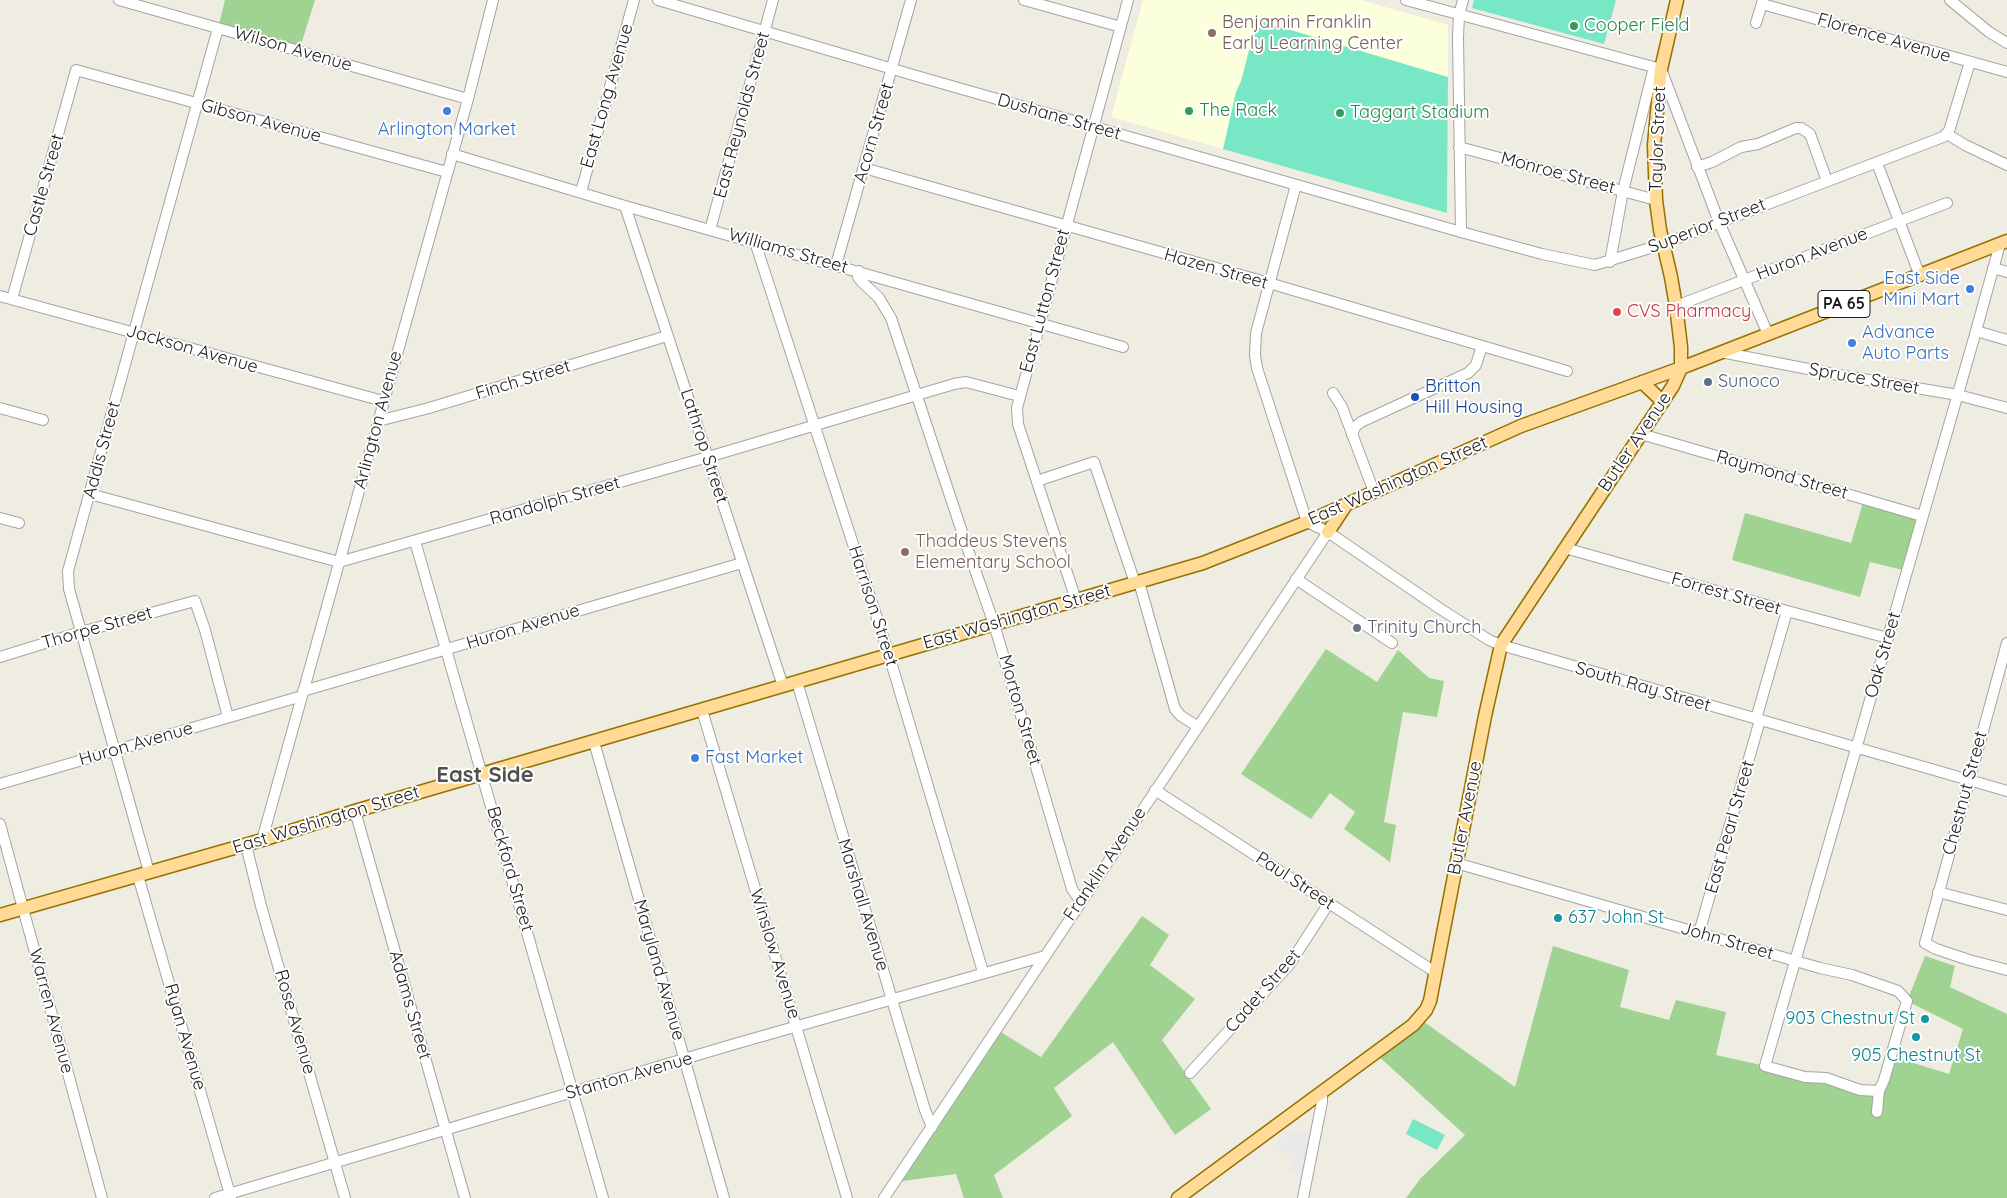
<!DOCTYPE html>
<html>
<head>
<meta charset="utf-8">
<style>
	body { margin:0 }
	canvas { display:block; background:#efece2 }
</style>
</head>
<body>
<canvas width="2007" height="1198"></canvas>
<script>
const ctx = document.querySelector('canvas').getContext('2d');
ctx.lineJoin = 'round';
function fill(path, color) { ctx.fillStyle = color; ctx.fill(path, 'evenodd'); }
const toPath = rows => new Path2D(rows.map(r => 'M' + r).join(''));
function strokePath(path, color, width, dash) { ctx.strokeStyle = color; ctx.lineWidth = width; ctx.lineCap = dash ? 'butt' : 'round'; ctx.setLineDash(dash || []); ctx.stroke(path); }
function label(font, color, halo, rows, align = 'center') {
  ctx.font = font + ' Quicksand,sans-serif'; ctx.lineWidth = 4; ctx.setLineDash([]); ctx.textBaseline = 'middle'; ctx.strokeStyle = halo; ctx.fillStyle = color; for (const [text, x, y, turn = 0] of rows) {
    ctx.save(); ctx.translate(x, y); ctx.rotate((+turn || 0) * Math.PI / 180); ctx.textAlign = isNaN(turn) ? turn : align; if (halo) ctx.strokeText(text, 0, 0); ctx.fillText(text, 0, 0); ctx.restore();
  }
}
const education = toPath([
	[1143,0,1361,0,1448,25,1447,213,1111,117]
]);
const forest = toPath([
	[225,0,315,0,299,51,218,28],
	[1864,499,1922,516,1907,571,1870,562,1860,597,1732,560,1745,513,1851,543],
	[1326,649,1377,682,1398,650,1429,678,1444,681,1437,717,1403,712,1384,822,1396,825,1390,862,1344,829,1355,812,1330,793,1311,819,1241,774],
	[1142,916,1169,935,1150,965,1195,999,1162,1040,1211,1109,1175,1135,1113,1042,1054,1088,1072,1116,994,1175,1003,1198,964,1198,956,1174,895,1182,996,1029,1041,1057],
	[1553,946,1629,970,1620,1007,1669,1020,1676,1000,1726,1012,1716,1055,1879,1091,1891,1056,1949,1074,1963,1029,1907,1001,1925,956,1955,966,1950,987,2007,1014,2007,1198,1406,1198,1420,1179,1465,1135,1375,1053,1420,1019,1515,1087]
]);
const pitch = toPath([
	[1474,0,1616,0,1604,44,1472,8],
	[1257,20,1448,77,1447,213,1223,149,1236,92,1241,81],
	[1413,1119,1445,1135,1437,1150,1406,1134]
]);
const parking = toPath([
	[1295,1130,1312,1134,1302,1179,1287,1169,1294,1160,1274,1145]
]);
const minor = toPath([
	[119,0,468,99],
	[658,0,920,77,1461,232,1542,254,1595,265,1663,244,1943,137,1949,131,1970,62],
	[1024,0,1121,27],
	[1406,0,1661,69,1719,222,1768,334],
	[1950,0,1989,32,2007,43],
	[1762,4,2007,72],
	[1756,23,1763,0],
	[1947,134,1965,145,2007,165],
	[1459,147,1656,200],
	[452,154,625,206,1123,347],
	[1877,163,1920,276],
	[1697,167,1712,162,1741,147,1758,144,1796,128,1801,128,1810,134,1827,181],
	[864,168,1269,283,1567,371],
	[1296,185,1256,333,1255,355,1257,368,1307,522,1328,532,1439,608,1489,640,1501,645,2007,791],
	[581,192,634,0],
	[625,206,783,686],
	[710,230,773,0],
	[1461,232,1458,38,1459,15,1463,0],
	[755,242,889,655,983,972],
	[1610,262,1623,191,1654,67],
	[836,265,911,0],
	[1993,268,2007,272],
	[859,271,858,277,861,281,879,298,891,318,966,544,994,624,1072,889,1080,901],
	[0,296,383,401],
	[12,299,76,70,447,172],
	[1676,306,1947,203],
	[1976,331,2007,340],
	[1721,352,1839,375,1958,395,2007,408],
	[1333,393,1342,407,1374,492],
	[0,408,43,420],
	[378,421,429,408,667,336],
	[1641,434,1922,516],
	[1352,435,1355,427,1361,422,1468,373,1476,365,1482,346],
	[1037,481,1094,462,1135,583],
	[90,494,339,562,708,457,954,384,966,382,1019,396],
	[0,518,19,523],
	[415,541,603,1198],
	[1565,548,1787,611,1888,638],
	[1296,579,1392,643],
	[1139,582,1175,709,1181,716,1197,726],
	[1076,600,1018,424,1017,408,1128,0],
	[2007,643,1925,943,1936,949,1969,960,2007,970],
	[0,657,81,632,195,601,205,630,228,717],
	[797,682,925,1110,932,1127],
	[303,691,742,563],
	[702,710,847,1198],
	[1756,719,1787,611],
	[594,742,724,1198],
	[0,784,302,696],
	[1155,790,1435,972],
	[355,811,465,1198],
	[0,824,102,1198],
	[262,840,468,99,493,0],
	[246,845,261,906,345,1198],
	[1456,863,1820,968,1852,975,1898,991,1907,1001,1884,1080,1879,1091,1877,1112],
	[149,872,69,589,68,571,218,28],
	[138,876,231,1198],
	[1938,892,2007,910],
	[1699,933,1760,720],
	[1190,1073,1289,965,1329,903],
	[1879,1091,1860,1090,1826,1078,1805,1077,1765,1066,1976,331,2000,244],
	[215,1198,738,1043,1045,956],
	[884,1198,1328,532],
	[1303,1198,1322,1102,1322,1092]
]);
const major = toPath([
	[1642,382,1663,402],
	[1328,532,1346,505],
	[0,915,262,840,355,811,1203,563,1307,522,1521,426,1681,368,2007,241],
	[1178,1198,1413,1025,1426,1010,1430,1001,1485,716,1501,645,1673,386,1681,368,1681,347,1676,306,1671,277,1660,230,1656,200,1654,145,1661,69,1677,0]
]);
const markers = [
	[1574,26,5,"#2e9e5b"],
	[1212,33,5,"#8d6e63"],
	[447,111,5,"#3f7fe0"],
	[1189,111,5,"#2e9e5b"],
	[1340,113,5,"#2e9e5b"],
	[1970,289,5,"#3f7fe0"],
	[1617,312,5,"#e0444e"],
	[1852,343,5,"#3f7fe0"],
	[1708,382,5,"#5c6f8a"],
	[1415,397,5,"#1a4fb4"],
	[905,552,5,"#8d6e63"],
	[1357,628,5,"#6b7280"],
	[695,758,5,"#3f7fe0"],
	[1558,918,5,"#0f9aa8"],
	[1925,1019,5,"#0f9aa8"],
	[1916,1037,5,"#0f9aa8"]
];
const shields = [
	[1844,304,52]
];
const shieldNames = [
	["PA 65",1844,304]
];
const educationNames = [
	["Benjamin Franklin",1222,23],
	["Early Learning Center",1222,44],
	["Thaddeus Stevens",915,542],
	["Elementary School",915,563]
];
const leisureNames = [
	["Cooper Field",1584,26],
	["The Rack",1199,111],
	["Taggart Stadium",1350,113]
];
const streetNames = [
	["Florence Avenue",1884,38,16],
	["Wilson Avenue",293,49,16],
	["East Long Avenue",607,96,-74],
	["East Reynolds Street",742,115,-75],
	["Dushane Street",1059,117,16],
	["Gibson Avenue",261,121,15],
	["Acorn Street",874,133,-74],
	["Taylor Street",1658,139,-88],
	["Monroe Street",1558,173,15],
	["Castle Street",44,185,-74],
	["Superior Street",1707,226,-21],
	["Williams Street",788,251,16],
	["Huron Avenue",1812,254,-21],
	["Hazen Street",1216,269,16],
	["East Lutton Street",1045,301,-75],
	["Jackson Avenue",192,349,16],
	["Spruce Street",1864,379,10],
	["Finch Street",523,380,-17],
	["Arlington Avenue",378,420,-75],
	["Butler Avenue",1635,442,-56],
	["Lathrop Street",704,446,72],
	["Addis Street",102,450,-75],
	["Raymond Street",1782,475,16],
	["East Washington Street",1398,481,-24],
	["Randolph Street",555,501,-16],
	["Forrest Street",1726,594,16],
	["Harrison Street",873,606,72],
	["East Washington Street",1017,617,-16],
	["Huron Avenue",523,627,-17],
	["Thorpe Street",97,628,-16],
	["Oak Street",1883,655,-74],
	["South Ray Street",1643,687,16],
	["Morton Street",1020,710,74],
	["Huron Avenue",136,744,-16],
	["Chestnut Street",1965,793,-75],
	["Butler Avenue",1465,818,-79],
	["East Washington Street",326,820,-17],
	["East Pearl Street",1730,827,-74],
	["Franklin Avenue",1105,864,-56],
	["Beckford Street",510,869,74],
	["Paul Street",1295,881,33],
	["Marshall Avenue",863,905,73],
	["John Street",1727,941,16],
	["Winslow Avenue",775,954,73],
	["Maryland Avenue",659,970,74],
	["Cadet Street",1263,991,-49],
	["Adams Street",410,1005,74],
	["Warren Avenue",51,1011,75],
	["Rose Avenue",295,1022,74],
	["Ryan Avenue",185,1037,74],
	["Stanton Avenue",629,1076,-16]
];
const shopNames = [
	["Arlington Market",447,130,"center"],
	["East Side",1960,279,"right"],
	["Mini Mart",1960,300,"right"],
	["Advance",1862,333],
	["Auto Parts",1862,354],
	["Fast Market",705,758]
];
const healthNames = [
	["CVS Pharmacy",1627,312]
];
const serviceNames = [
	["Sunoco",1718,382]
];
const transitNames = [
	["Britton",1425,387],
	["Hill Housing",1425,408]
];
const worshipNames = [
	["Trinity Church",1367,628]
];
const cultureNames = [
	["637 John St",1568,918],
	["903 Chestnut St",1915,1019,"right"],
	["905 Chestnut St",1916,1056,"center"]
];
const districtNames = [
	["East Side",485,775]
];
fill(education, '#fcffdb');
fill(forest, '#a0d392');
fill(pitch, '#77e7c5');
fill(parking, '#e9e9e9');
strokePath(minor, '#a4a4a4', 12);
strokePath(major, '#967100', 15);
strokePath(minor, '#fff', 10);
strokePath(major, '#ffdb97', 12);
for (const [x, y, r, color] of markers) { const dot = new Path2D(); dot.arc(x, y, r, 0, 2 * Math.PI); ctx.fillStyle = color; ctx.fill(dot); strokePath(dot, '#fff', 2); }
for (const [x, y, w] of shields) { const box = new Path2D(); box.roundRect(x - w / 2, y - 13.5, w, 27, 4); ctx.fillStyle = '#fff'; ctx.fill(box); strokePath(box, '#1d1d1d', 1); }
label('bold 16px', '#1d1d1d', null, shieldNames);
label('18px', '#785e54', '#fff', educationNames, 'left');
label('18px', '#27864d', '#fff', leisureNames, 'left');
label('18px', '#1d1d1d', '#fff', streetNames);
label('18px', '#366cbe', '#fff', shopNames, 'left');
label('18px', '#be3a42', '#fff', healthNames, 'left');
label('18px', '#4e5e75', '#fff', serviceNames, 'left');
label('18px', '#164399', '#fff', transitNames, 'left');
label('18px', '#5b616d', '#fff', worshipNames, 'left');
label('18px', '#0d838f', '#fff', cultureNames, 'left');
label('bold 22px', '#505050', '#fff', districtNames);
</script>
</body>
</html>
